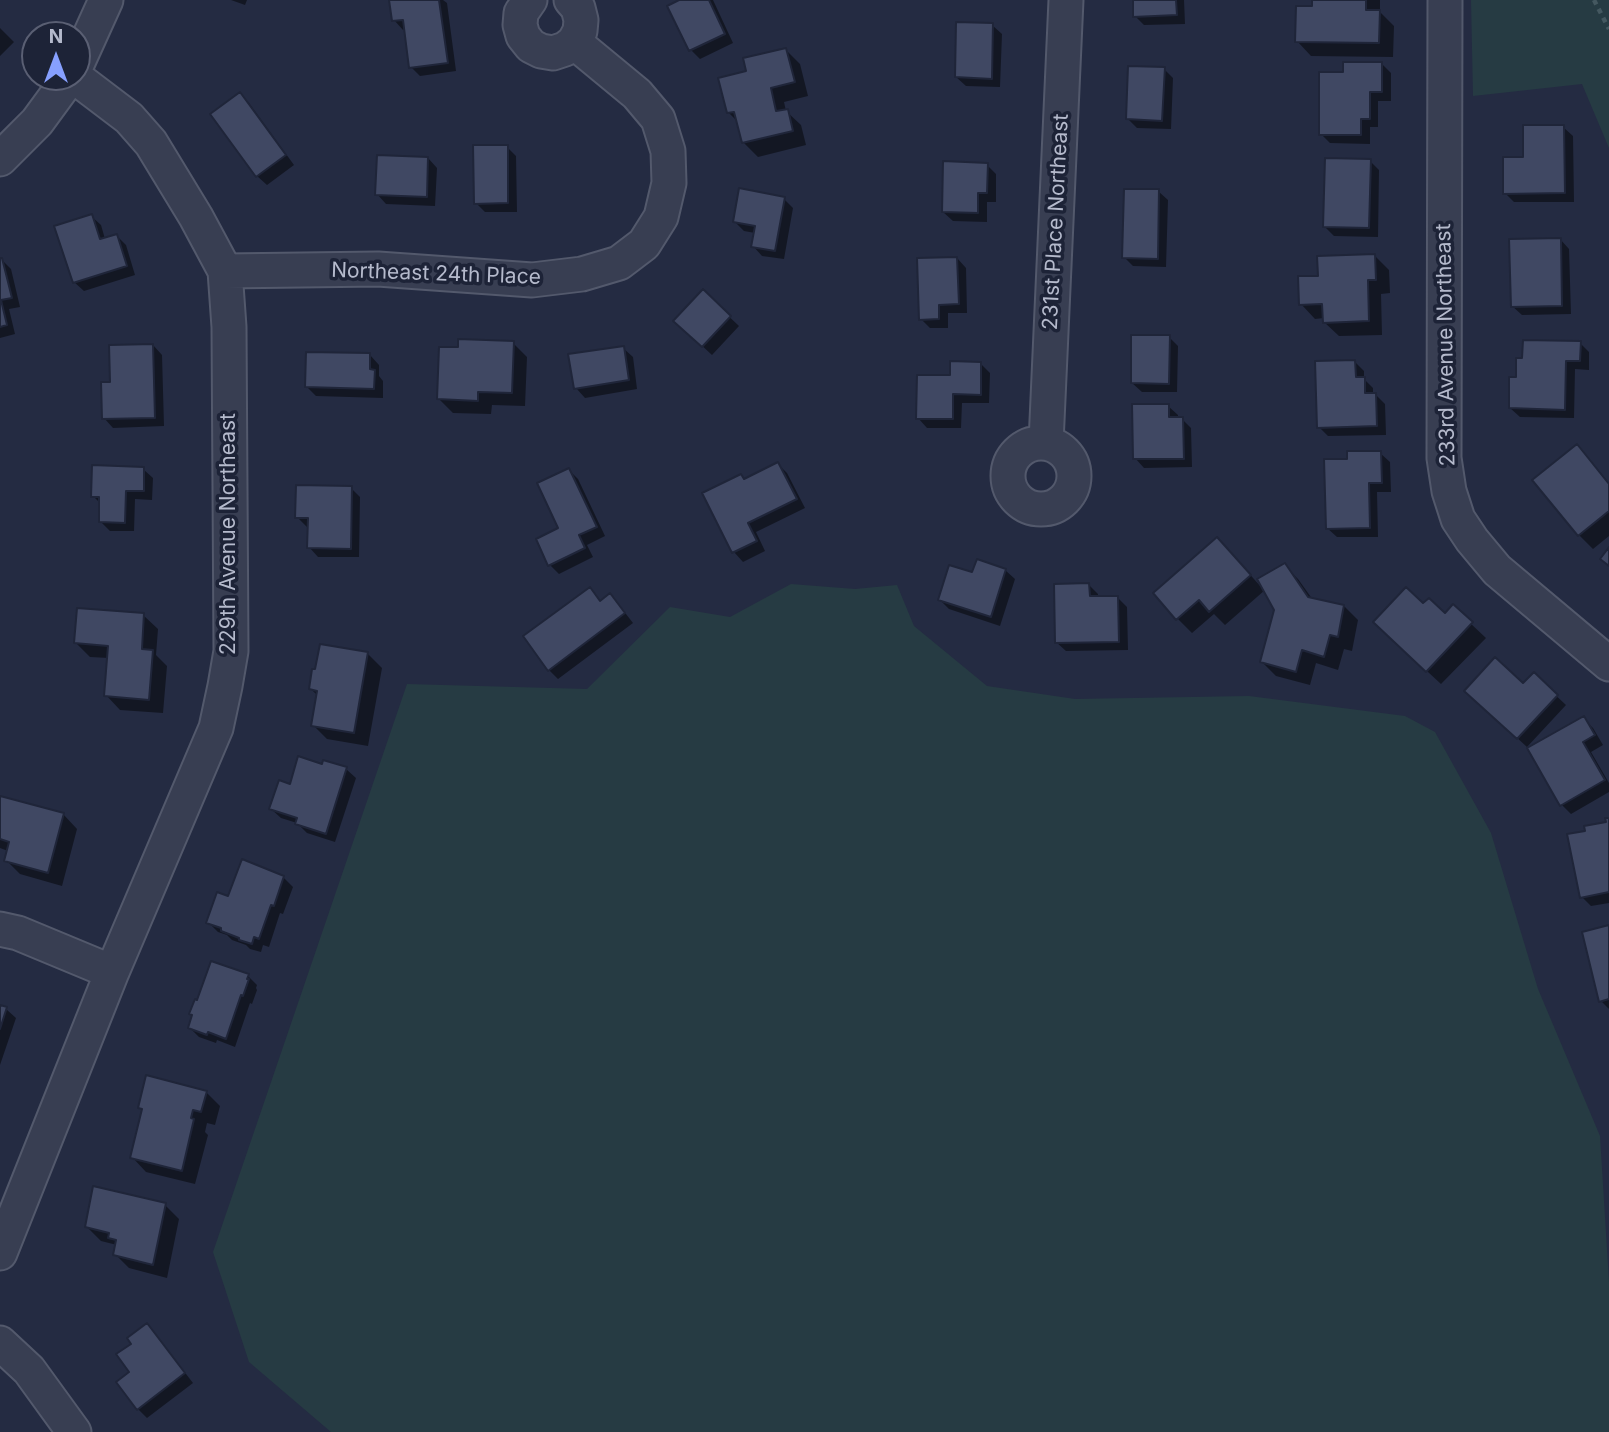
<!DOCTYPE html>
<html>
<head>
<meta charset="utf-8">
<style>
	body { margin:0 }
	#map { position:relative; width:1609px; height:1432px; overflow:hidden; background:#242b42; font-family:Inter,sans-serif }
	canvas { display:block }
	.north { position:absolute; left:21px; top:21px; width:70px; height:70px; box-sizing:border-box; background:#1d2337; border:2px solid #5a5f73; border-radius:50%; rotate:0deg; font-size:19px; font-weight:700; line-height:28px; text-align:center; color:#b5bacc }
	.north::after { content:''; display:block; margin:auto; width:24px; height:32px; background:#87a0ff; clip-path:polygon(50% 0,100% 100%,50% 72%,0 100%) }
</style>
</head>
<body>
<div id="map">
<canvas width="1609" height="1432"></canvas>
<div class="north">N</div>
</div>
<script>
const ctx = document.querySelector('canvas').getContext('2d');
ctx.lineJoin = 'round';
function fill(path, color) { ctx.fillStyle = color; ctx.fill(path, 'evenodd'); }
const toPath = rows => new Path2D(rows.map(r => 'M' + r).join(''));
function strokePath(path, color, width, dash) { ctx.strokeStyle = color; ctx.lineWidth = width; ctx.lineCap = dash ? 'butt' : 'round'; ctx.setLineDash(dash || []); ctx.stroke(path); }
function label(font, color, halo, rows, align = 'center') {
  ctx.font = font + ' Inter,sans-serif'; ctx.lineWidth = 7; ctx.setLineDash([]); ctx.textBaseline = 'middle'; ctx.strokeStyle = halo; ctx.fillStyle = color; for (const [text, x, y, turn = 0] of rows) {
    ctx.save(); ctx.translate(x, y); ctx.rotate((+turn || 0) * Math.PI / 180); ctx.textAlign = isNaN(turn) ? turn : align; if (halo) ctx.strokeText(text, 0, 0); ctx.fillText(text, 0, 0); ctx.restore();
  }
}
const green = toPath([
	[1471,0,1609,0,1609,148,1582,84,1473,96],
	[791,584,855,589,897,585,914,626,987,686,1075,699,1249,696,1405,716,1435,732,1491,833,1538,989,1600,1136,1609,1282,1609,1432,331,1432,249,1362,213,1252,407,684,587,689,670,607,730,617]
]);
const shadow = toPath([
	[231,0,247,0,245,5],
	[391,0,443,0,447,3,456,71,420,76,411,67,406,29,403,30,394,20],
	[683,0,713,0,733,43,700,59,691,50],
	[1135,0,1184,0,1185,24,1144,25,1135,16],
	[1314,0,1380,0,1380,12,1394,26,1393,57,1311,56,1297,41,1313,8],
	[992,25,1002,34,1000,87,966,86,956,77],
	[0,28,14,42,0,56],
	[786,50,800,64,808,96,784,102,786,111,801,125,806,145,758,157,743,142,739,123,728,112,748,73],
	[1382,64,1391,73,1391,101,1378,101,1378,127,1370,127,1370,144,1330,143,1321,134,1345,74],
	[1164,69,1173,78,1171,129,1137,128,1128,119],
	[239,94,249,103,294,165,267,185,257,176,212,114],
	[1563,127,1573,136,1574,202,1514,202,1505,193,1525,158],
	[507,147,516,156,517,212,485,212,476,203],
	[428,158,437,168,435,206,386,204,377,194],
	[1370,161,1379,170,1378,237,1334,236,1325,227],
	[987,165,996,174,996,202,987,202,987,222,953,221,943,212],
	[1158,191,1168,200,1166,267,1133,266,1124,257],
	[784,199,793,208,784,259,762,256,753,246,755,233,744,231,734,221],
	[91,216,101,225,105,239,117,236,126,245,135,275,84,291,74,282],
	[1560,239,1569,249,1571,314,1522,315,1512,306],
	[1375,256,1389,270,1390,293,1381,294,1382,335,1339,336,1324,322,1324,318,1315,319,1301,304,1319,277],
	[957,258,966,268,967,313,948,313,948,328,930,328,921,319],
	[0,260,2,260,11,269,20,307,9,309,15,334,0,338],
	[703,292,739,326,712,355,685,330],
	[1169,337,1178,346,1177,392,1142,392,1132,383],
	[513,343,527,357,525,406,492,405,491,414,453,413,439,399,459,349],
	[1580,343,1589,352,1589,370,1575,369,1574,418,1520,417,1510,408,1518,379],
	[153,345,162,355,164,426,113,428,104,418,112,384],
	[623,348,633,357,637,389,585,398,576,388],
	[370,355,379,365,379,376,383,381,383,398,316,396,307,387],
	[1355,362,1364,371,1364,379,1373,388,1373,395,1376,395,1385,404,1386,435,1328,436,1319,427],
	[981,364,990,373,989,403,962,403,961,428,927,428,918,418,952,377],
	[1168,406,1178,415,1178,419,1182,419,1191,428,1192,467,1144,468,1135,458],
	[1577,447,1591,461,1609,483,1609,536,1593,549,1579,535],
	[1380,453,1390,462,1391,492,1377,492,1378,537,1337,537,1327,528,1348,460],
	[778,464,787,473,805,508,756,532,765,551,743,562,734,552,705,494,741,476,745,480],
	[143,469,153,478,152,500,135,499,134,531,110,531,100,521,101,504,93,496],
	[569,470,578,479,605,536,587,545,593,557,559,574,550,565,560,529],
	[351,488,360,497,359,557,318,557,309,547,309,527,307,527,297,517],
	[1231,553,1261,587,1284,565,1298,579,1313,600,1344,606,1358,620,1352,651,1344,649,1338,670,1316,663,1310,685,1276,676,1261,661,1276,609,1265,590,1225,625,1214,614,1192,633,1178,619],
	[1005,570,1015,579,1000,626,949,609,940,600,974,575],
	[1089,585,1098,594,1098,598,1118,598,1127,607,1128,650,1066,651,1056,642],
	[590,589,602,602,610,596,619,605,633,623,558,679,549,670],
	[1453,607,1486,638,1441,684,1389,636,1445,615],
	[143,615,158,629,156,655,167,666,163,713,120,710,106,695,109,658,90,657,76,643],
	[368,654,382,668,368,746,327,739,313,725,318,696,311,689],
	[1534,675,1566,705,1527,747,1476,700,1523,686],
	[1583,718,1593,728,1603,745,1591,752,1609,783,1609,792,1571,814,1562,805,1530,749],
	[324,762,346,769,356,778,335,842,307,833,297,823,281,818,271,809,291,786,323,766],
	[0,797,63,814,77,829,62,886,20,874,6,860,8,851,0,848],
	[1609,819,1609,903,1591,906,1582,897,1587,832,1608,823],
	[283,877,293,887,283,914,280,913,269,947,263,945,261,952,250,949,246,945,232,940,227,935,218,932,208,922,229,898],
	[1609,927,1609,1009,1601,1001],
	[248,976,257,985,256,988,257,990,252,1004,250,1003,235,1047,217,1040,216,1043,199,1037,190,1028],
	[0,1007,6,1009,16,1018,0,1065],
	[206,1092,220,1106,215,1125,207,1123,205,1132,208,1135,195,1184,146,1172,132,1157,143,1111,140,1108],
	[165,1205,179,1219,167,1278,129,1268,115,1254,117,1245,101,1241,87,1227],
	[147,1325,156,1335,193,1383,147,1418,138,1409,132,1372,133,1344]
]);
const building = toPath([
	[389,0,439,0,448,63,409,68,403,20,392,21,389,0],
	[679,0,709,0,725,34,689,51,667,6,679,0],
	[1133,0,1176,0,1177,15,1133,17,1133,0],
	[1312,0,1366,0,1366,10,1380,10,1379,43,1295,42,1296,6,1312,6,1312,0],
	[956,22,993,23,992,79,955,77,956,22],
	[786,48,795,82,771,88,776,111,788,109,793,131,742,143,734,112,727,113,718,78,746,71,743,58,786,48],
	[1343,62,1382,62,1382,92,1370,92,1370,119,1361,119,1361,135,1319,135,1319,72,1343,72,1343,62],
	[1128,66,1165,67,1162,121,1126,119,1128,66],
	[240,92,286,155,256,177,210,114,240,92],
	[1523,125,1564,125,1565,193,1503,194,1503,157,1523,157,1523,125],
	[473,145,508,145,508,203,474,204,473,145],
	[377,155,428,157,427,197,375,195,377,155],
	[1325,158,1371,159,1369,228,1323,227,1325,158],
	[943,161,988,163,987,193,978,193,978,213,942,212,943,161],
	[739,188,785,197,775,251,751,247,755,226,733,222,739,188],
	[1124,189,1159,189,1158,259,1122,258,1124,189],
	[92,214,100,239,117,234,127,266,73,283,54,226,92,214],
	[1561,238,1562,306,1511,307,1509,239,1561,238],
	[1375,254,1376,280,1368,280,1369,321,1323,323,1322,304,1299,305,1298,276,1318,276,1317,256,1375,254],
	[957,257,959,304,939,305,939,319,919,320,917,258,957,257],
	[0,258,2,258,12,298,1,300,7,325,0,327,0,258],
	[703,289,731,316,702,347,673,321,703,289],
	[1131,335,1170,335,1169,384,1131,383,1131,335],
	[458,339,514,341,512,393,478,392,478,401,437,399,439,347,458,347,458,339],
	[1523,340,1581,341,1580,361,1566,361,1565,410,1509,408,1509,377,1516,377,1516,358,1522,358,1523,340],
	[153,344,155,418,102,419,101,382,110,382,109,345,153,344],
	[624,346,629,380,574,389,568,354,624,346],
	[306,352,370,353,370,369,375,370,374,389,305,387,306,352],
	[1355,360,1356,377,1365,377,1365,393,1376,393,1377,426,1317,428,1315,361,1355,360],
	[950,361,981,362,981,395,953,394,953,419,916,419,917,375,950,375,950,361],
	[1132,404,1169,404,1169,417,1183,417,1184,459,1133,459,1132,404],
	[1577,444,1609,484,1609,511,1578,536,1532,480,1577,444],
	[1347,451,1381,451,1382,483,1369,483,1370,528,1326,529,1324,459,1347,459,1347,451],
	[778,462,797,499,748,523,757,541,732,553,702,493,741,474,744,479,778,462],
	[92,465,144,467,144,491,126,491,125,523,99,522,99,497,91,497,92,465],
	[569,468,597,527,579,535,585,548,548,566,536,539,558,528,537,483,569,468],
	[296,485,352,486,351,549,307,548,308,518,295,518,296,485],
	[1217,537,1251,575,1209,612,1199,600,1176,620,1153,593,1217,537],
	[1609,547,1609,566,1600,559,1609,547],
	[977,559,1006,569,991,617,938,600,949,565,972,572,977,559],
	[1285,563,1308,597,1344,605,1338,637,1330,635,1324,657,1302,650,1296,672,1260,662,1274,610,1257,579,1285,563],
	[1089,583,1090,596,1118,596,1119,642,1055,643,1054,584,1089,583],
	[590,587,600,601,610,593,625,613,548,671,523,636,590,587],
	[1406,587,1423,603,1429,598,1445,613,1453,604,1473,622,1426,672,1373,622,1406,587],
	[77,608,144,613,142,649,153,650,149,700,104,696,108,646,74,643,77,608],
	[320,644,368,652,354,733,311,726,317,691,309,689,312,669,315,669,320,644],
	[1495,657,1523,683,1534,672,1558,695,1517,739,1464,691,1495,657],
	[1584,716,1595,735,1583,742,1605,780,1560,806,1527,748,1584,716],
	[298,756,322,764,323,760,347,767,326,834,295,824,297,818,269,809,279,780,290,784,298,756],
	[0,796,64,813,48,873,4,861,9,842,0,839,0,796],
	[1605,818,1609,818,1609,892,1580,898,1567,834,1585,831,1584,826,1606,822,1605,818],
	[242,859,284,876,274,906,271,905,259,939,254,937,252,944,239,940,239,938,221,931,221,928,206,923,217,892,228,896,242,859],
	[1609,925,1609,999,1599,1002,1582,932,1609,925],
	[211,961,249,974,247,979,249,979,243,996,241,995,226,1039,208,1032,207,1035,188,1028,192,1015,189,1014,195,999,197,1000,211,961],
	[0,1005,7,1007,0,1029,0,1005],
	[146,1075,207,1091,201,1112,193,1110,191,1118,194,1119,182,1171,130,1158,142,1109,138,1108,146,1075],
	[93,1186,166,1203,153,1265,113,1255,116,1240,108,1238,109,1233,85,1227,93,1186],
	[147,1323,185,1373,137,1410,116,1382,129,1372,116,1354,131,1344,127,1338,147,1323]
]);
const path = toPath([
	[1594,0,1609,29]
]);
const minor = toPath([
	[530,0,521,13,520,25,523,36,531,46,541,51,553,53,565,49,574,42,580,31,581,20,578,8,571,0],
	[1445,0,1444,458,1449,491,1458,519,1472,540,1497,570,1609,664],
	[77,64,106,0],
	[0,159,37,122,70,77],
	[225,271,378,269,532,280,582,274,619,263,644,244,661,217,669,183,668,151,658,119,637,94,574,42],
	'1008 476a33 33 0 1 1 66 0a33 33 0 1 1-66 0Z',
	[1046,443,1066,0],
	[0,929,18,933,112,972],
	[0,1253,112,972,216,728,225,686,231,651,229,327,225,271,196,217,151,143,129,118,75,77],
	[0,1343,29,1370,74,1432]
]);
const streetNames = [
	["231st Place Northeast",1056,222,-87],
	["Northeast 24th Place",436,274,2],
	["233rd Avenue Northeast",1446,345,-91],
	["229th Avenue Northeast",229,534,-90]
];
fill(green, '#263b43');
fill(shadow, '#0007');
fill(building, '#404863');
strokePath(building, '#1f2539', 2);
strokePath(minor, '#53596c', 37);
strokePath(path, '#445860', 4.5, [5, 5]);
strokePath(minor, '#383e52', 33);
label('21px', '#b5bacc', '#1d2337', streetNames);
</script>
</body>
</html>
